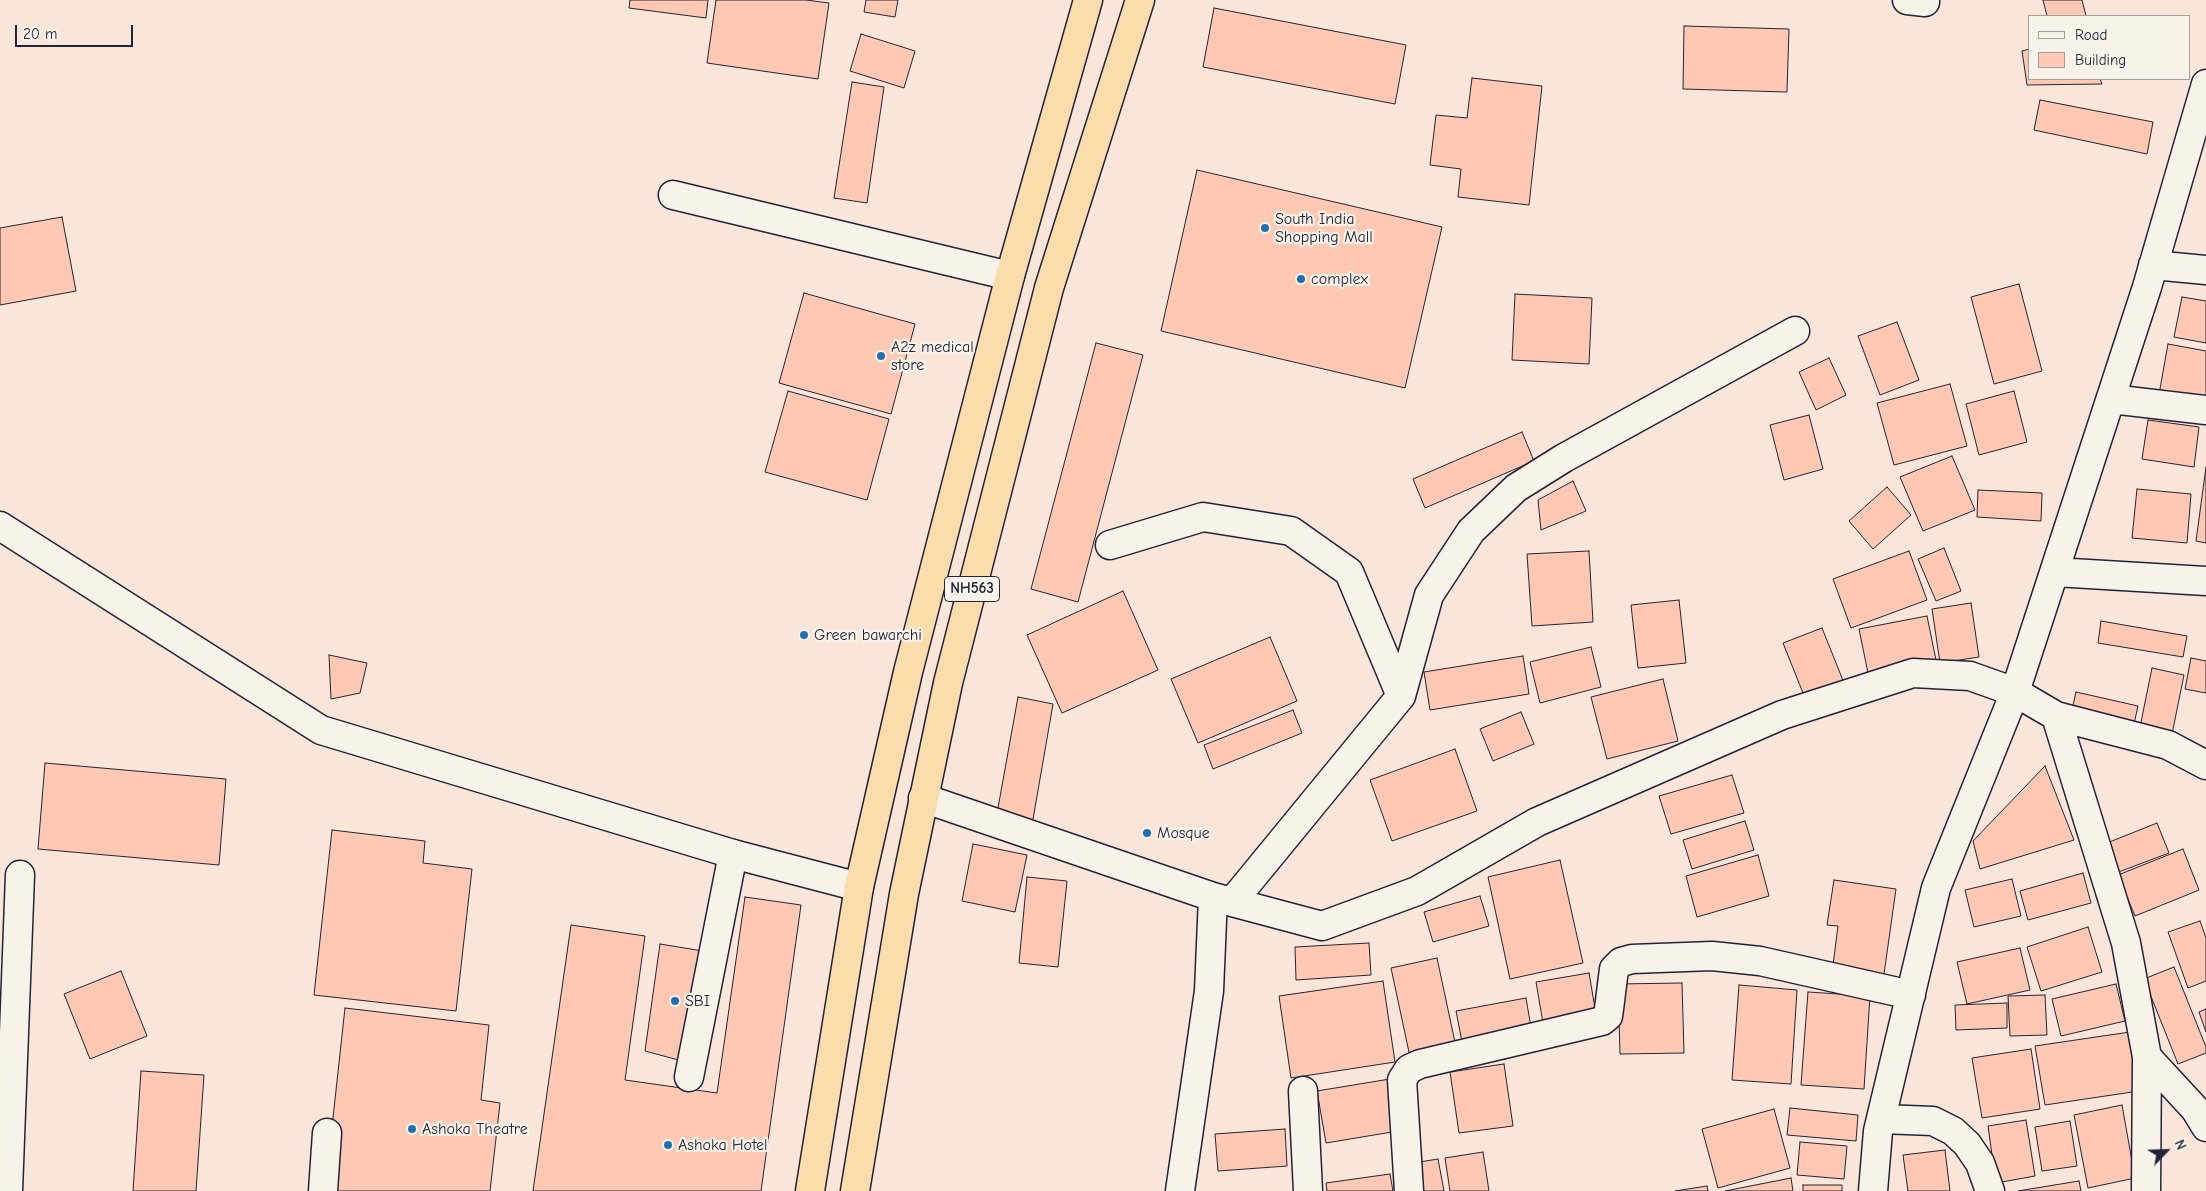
<!DOCTYPE html>
<html>
<head>
<meta charset="utf-8">
<style>
	body { margin:0 }
	#map { position:relative; width:2206px; height:1191px; overflow:hidden; background:#f9e6d8; font-family:"Comic Neue",sans-serif }
	canvas { display:block }
	.legend { position:absolute; left:2028px; top:15px; width:162px; height:65px; box-sizing:border-box; background:#f7f3e8; border:1px solid #a29fa3; margin:0; padding:6px 9px; list-style:none; font-size:15px; color:#22223b }
	.legend li { display:flex; align-items:center; gap:10px; height:25px }
	.legend b { width:25px; border:1px solid #a29fa3 }
	.north { position:absolute; left:2141px; top:1126px; width:50px; height:50px; -webkit-text-stroke:4px #f7f3e8; paint-order:stroke; rotate:66deg; font-size:14px; font-weight:700; line-height:20px; text-align:center; color:#22223b }
	.north::after { content:''; display:block; margin:auto; width:18px; height:22px; background:#22223b; clip-path:polygon(50% 0,100% 100%,50% 72%,0 100%) }
	.scale { position:absolute; left:15px; top:25px; width:118px; height:22px; box-sizing:border-box; border:2px solid #22223b; border-top:0; padding-left:6px; font-size:15px; line-height:18px; white-space:nowrap; color:#22223b; -webkit-text-stroke:4px #f7f3e8; paint-order:stroke }
</style>
</head>
<body>
<div id="map">
<canvas width="2206" height="1191"></canvas>
<ul class="legend">
<li><b style="height:6px;background:#f7f3e8"></b>Road</li>
<li><b style="height:14px;background:#ffc8b2"></b>Building</li>
</ul>
<div class="north">N</div>
<div class="scale">20 m</div>
</div>
<script>
const ctx = document.querySelector('canvas').getContext('2d');
ctx.lineJoin = 'round';
function fill(path, color) { ctx.fillStyle = color; ctx.fill(path, 'evenodd'); }
const toPath = rows => new Path2D(rows.map(r => 'M' + r).join(''));
function strokePath(path, color, width, dash) { ctx.strokeStyle = color; ctx.lineWidth = width; ctx.lineCap = dash ? 'butt' : 'round'; ctx.setLineDash(dash || []); ctx.stroke(path); }
function label(font, color, halo, rows, align = 'center') {
  ctx.font = font + ' "Comic Neue",sans-serif'; ctx.lineWidth = 4.5; ctx.setLineDash([]); ctx.textBaseline = 'middle'; ctx.strokeStyle = halo; ctx.fillStyle = color; for (const [text, x, y, turn = 0] of rows) {
    ctx.save(); ctx.translate(x, y); ctx.rotate((+turn || 0) * Math.PI / 180); ctx.textAlign = isNaN(turn) ? turn : align; if (halo) ctx.strokeText(text, 0, 0); ctx.fillText(text, 0, 0); ctx.restore();
  }
}
const building = toPath([
	[630,0,708,0,706,18,629,8,630,0],
	[716,0,806,0,829,3,818,79,707,63,716,0],
	[866,0,898,0,895,17,864,12,866,0],
	[2043,0,2082,0,2086,16,2047,16,2043,0],
	[1214,8,1406,45,1395,104,1203,67,1214,8],
	[1684,26,1789,29,1787,92,1683,89,1684,26],
	[861,34,915,51,904,88,850,71,861,34],
	[2030,49,2030,79,2100,79,2102,84,2027,85,2022,51,2030,49],
	[1472,78,1542,86,1529,205,1458,197,1461,169,1430,165,1436,115,1467,118,1472,78],
	[852,82,884,87,867,203,834,198,852,82],
	[2040,100,2153,122,2147,154,2034,130,2040,100],
	[1197,170,1442,227,1405,388,1161,331,1197,170],
	[62,217,76,291,0,305,0,228,62,217],
	[2019,284,2042,371,1994,384,1971,297,2019,284],
	[804,293,915,324,891,414,779,383,804,293],
	[1515,294,1592,298,1589,364,1512,360,1515,294],
	[2182,297,2206,301,2206,343,2174,337,2182,297],
	[1897,322,1919,380,1880,395,1858,336,1897,322],
	[1096,343,1143,355,1078,602,1031,589,1096,343],
	[2168,344,2206,351,2206,409,2158,400,2168,344],
	[1829,358,1846,395,1816,410,1799,372,1829,358],
	[1950,384,1967,446,1894,465,1877,403,1950,384],
	[788,391,889,419,867,500,765,472,788,391],
	[2014,391,2027,442,1979,455,1966,404,2014,391],
	[1809,415,1823,469,1784,480,1770,425,1809,415],
	[2148,420,2199,427,2194,467,2142,459,2148,420],
	[1522,432,1534,461,1425,508,1413,479,1522,432],
	[1952,456,1975,510,1923,531,1900,477,1952,456],
	[2206,467,2206,543,2196,541,2206,467],
	[1573,481,1586,511,1541,530,1538,500,1573,481],
	[1887,487,1911,515,1873,549,1849,521,1887,487],
	[2137,489,2191,494,2187,543,2132,538,2137,489],
	[1978,490,2042,493,2041,521,1977,517,1978,490],
	[1944,548,1961,591,1936,601,1918,559,1944,548],
	[1589,551,1593,622,1532,626,1527,554,1589,551],
	[1909,551,1927,600,1851,628,1833,579,1909,551],
	[1123,591,1158,670,1062,713,1027,635,1123,591],
	[1679,600,1686,663,1638,668,1631,605,1679,600],
	[1971,603,1979,657,1940,663,1932,609,1971,603],
	[1927,616,1936,660,1868,673,1859,629,1927,616],
	[2101,621,2187,636,2183,657,2098,643,2101,621],
	[1822,628,1846,688,1807,703,1783,643,1822,628],
	[1270,637,1297,701,1198,743,1171,679,1270,637],
	[1591,647,1601,687,1540,703,1530,662,1591,647],
	[329,655,367,663,360,693,331,699,329,655],
	[1523,656,1529,694,1430,710,1424,672,1523,656],
	[2191,658,2206,661,2206,693,2185,689,2191,658],
	[2152,668,2184,675,2171,739,2139,732,2152,668],
	[1663,679,1678,741,1607,759,1591,697,1663,679],
	[2076,692,2138,706,2132,733,2070,719,2076,692],
	[1018,697,1053,704,1032,825,996,819,1018,697],
	[1293,710,1302,733,1213,769,1204,745,1293,710],
	[1521,712,1534,744,1493,761,1480,729,1521,712],
	[1455,749,1477,811,1392,841,1370,780,1455,749],
	[45,763,226,779,219,865,38,849,45,763],
	[2045,766,2074,840,1980,869,1973,841,2045,766],
	[1732,775,1744,813,1671,834,1659,796,1732,775],
	[1745,821,1754,850,1692,869,1683,840,1745,821],
	[2157,823,2169,853,2108,876,2097,847,2157,823],
	[332,830,425,841,423,863,472,869,456,1011,314,995,332,830],
	[973,844,1027,855,1015,912,962,901,973,844],
	[2183,849,2199,890,2135,916,2118,875,2183,849],
	[1758,855,1769,896,1697,917,1686,876,1758,855],
	[1560,860,1583,963,1510,979,1488,877,1560,860],
	[2083,873,2091,903,2028,920,2020,891,2083,873],
	[1027,877,1067,881,1058,967,1019,963,1027,877],
	[2012,879,2021,916,1974,927,1965,890,2012,879],
	[1834,880,1896,889,1883,981,1832,973,1838,926,1827,925,1834,880],
	[1480,896,1489,926,1433,942,1424,912,1480,896],
	[745,897,801,905,761,1191,533,1191,571,925,645,936,625,1080,717,1093,745,897],
	[2200,921,2206,938,2206,981,2188,988,2168,932,2200,921],
	[2088,927,2102,972,2041,991,2027,947,2088,927],
	[1369,943,1371,975,1296,980,1295,947,1369,943],
	[660,944,709,952,686,1062,645,1051,660,944],
	[2020,948,2030,990,1967,1004,1957,962,2020,948],
	[1437,958,1456,1047,1410,1057,1391,968,1437,958],
	[2174,967,2206,1047,2206,1053,2178,1064,2144,979,2174,967],
	[121,971,147,1036,90,1059,64,994,121,971],
	[1589,973,1597,1020,1544,1029,1536,982,1589,973],
	[1383,981,1395,1062,1291,1078,1279,996,1383,981],
	[1682,983,1684,1053,1620,1054,1618,984,1682,983],
	[2116,984,2125,1021,2061,1036,2052,999,2116,984],
	[1739,985,1797,990,1791,1084,1732,1080,1739,985],
	[1808,992,1870,996,1864,1089,1801,1085,1808,992],
	[2045,995,2047,1035,2010,1036,2008,996,2045,995],
	[1526,998,1533,1039,1464,1052,1456,1011,1526,998],
	[2007,1003,2007,1028,1956,1030,1955,1005,2007,1003],
	[345,1008,489,1025,481,1100,500,1103,490,1191,325,1191,345,1008],
	[2206,1009,2206,1032,2199,1012,2206,1009],
	[2130,1032,2139,1091,2045,1105,2035,1046,2130,1032],
	[2031,1049,2040,1109,1982,1118,1972,1058,2031,1049],
	[1504,1064,1513,1126,1459,1133,1450,1072,1504,1064],
	[141,1071,204,1075,196,1191,133,1191,141,1071],
	[1396,1078,1404,1130,1326,1143,1317,1091,1396,1078],
	[2122,1105,2135,1178,2088,1188,2074,1115,2122,1105],
	[1790,1108,1858,1115,1856,1141,1787,1135,1790,1108],
	[1774,1109,1790,1168,1718,1188,1702,1129,1774,1109],
	[2026,1120,2035,1176,1996,1183,1988,1126,2026,1120],
	[2070,1121,2077,1166,2042,1171,2035,1127,2070,1121],
	[1285,1129,1287,1166,1218,1171,1215,1134,1285,1129],
	[1800,1142,1847,1146,1844,1179,1797,1175,1800,1142],
	[1945,1150,1950,1191,1908,1191,1903,1155,1945,1150],
	[1483,1152,1489,1191,1450,1191,1445,1158,1483,1152],
	[1438,1159,1444,1191,1412,1191,1407,1164,1438,1159],
	[1390,1174,1393,1191,1327,1191,1326,1183,1390,1174],
	[1791,1178,1793,1191,1725,1191,1791,1178],
	[2079,1181,2081,1191,2018,1191,2079,1181],
	[1803,1185,1842,1185,1842,1191,1803,1191,1803,1185],
	[1707,1186,1708,1191,1675,1191,1707,1186]
]);
const street = toPath([
	[1907,0,1925,2,1925,0],
	[673,195,1010,276],
	[2153,265,2206,270],
	[2111,399,2206,410],
	[1110,545,1203,517,1291,531,1349,572,1401,696,1232,902,1322,926,1417,891,1537,822,1782,715,1913,673,1970,676,2015,692,2056,716,2168,745,2206,765],
	[2055,572,2206,581],
	[1401,696,1429,595,1471,531,1516,488,1564,458,1795,331],
	[2056,716,2126,943,2147,1057,2146,1191],
	[923,798,1213,897],
	[2147,1057,2195,1109,2206,1127],
	[689,1077,733,854],
	[1303,1091,1308,1191],
	[1881,1119,1933,1121,1953,1131,1967,1144,1980,1163,1990,1191],
	[8,1191,20,875],
	[323,1191,327,1133],
	[1180,1191,1209,991,1213,897,1232,902],
	[1409,1191,1402,1080,1409,1069,1420,1064,1602,1021,1608,1016,1609,1009,1614,969,1621,962,1632,959,1712,956,1760,961,1911,995],
	[1873,1191,1878,1131,1936,888,2015,692,2147,287,2206,84]
]);
const secondary = toPath([
	[0,526,321,730,733,854,859,887]
]);
const highway = toPath([
	[810,1191,859,887,908,672,1010,276,1088,0],
	[855,1191,904,894,948,683,1049,288,1140,0]
]);
const markers = [
	[1265,228,5,"#1f6fb2"],
	[1301,279,5,"#1f6fb2"],
	[881,356,5,"#1f6fb2"],
	[804,635,5,"#1f6fb2"],
	[1147,833,5,"#1f6fb2"],
	[675,1001,5,"#1f6fb2"],
	[412,1129,5,"#1f6fb2"],
	[668,1145,5,"#1f6fb2"]
];
const shields = [
	[972,589,55]
];
const shieldNames = [
	["NH563",972,589]
];
const poiNames = [
	["South India",1275,219],
	["Shopping Mall",1275,237],
	["complex",1311,279],
	["A2z medical",891,347],
	["store",891,365],
	["Green bawarchi",814,635],
	["Mosque",1157,833],
	["SBI",685,1001],
	["Ashoka Theatre",422,1129],
	["Ashoka Hotel",678,1145]
];
fill(building, '#ffc8b2');
strokePath(building, '#22223b', 1);
strokePath(street, '#22223b', 31);
strokePath(secondary, '#22223b', 31);
strokePath(highway, '#22223b', 31);
strokePath(street, '#f7f3e8', 28);
strokePath(secondary, '#f7f3e8', 28);
strokePath(highway, '#faddab', 28);
for (const [x, y, r, color] of markers) { const dot = new Path2D(); dot.arc(x, y, r, 0, 2 * Math.PI); ctx.fillStyle = color; ctx.fill(dot); strokePath(dot, '#f7f3e8', 2); }
for (const [x, y, w] of shields) { const box = new Path2D(); box.roundRect(x - w / 2, y - 12.5, w, 25, 4); ctx.fillStyle = '#f7f3e8'; ctx.fill(box); strokePath(box, '#22223b', 1); }
label('bold 15px', '#22223b', null, shieldNames);
label('16px', '#22223b', '#f7f3e8', poiNames, 'left');
</script>
</body>
</html>
